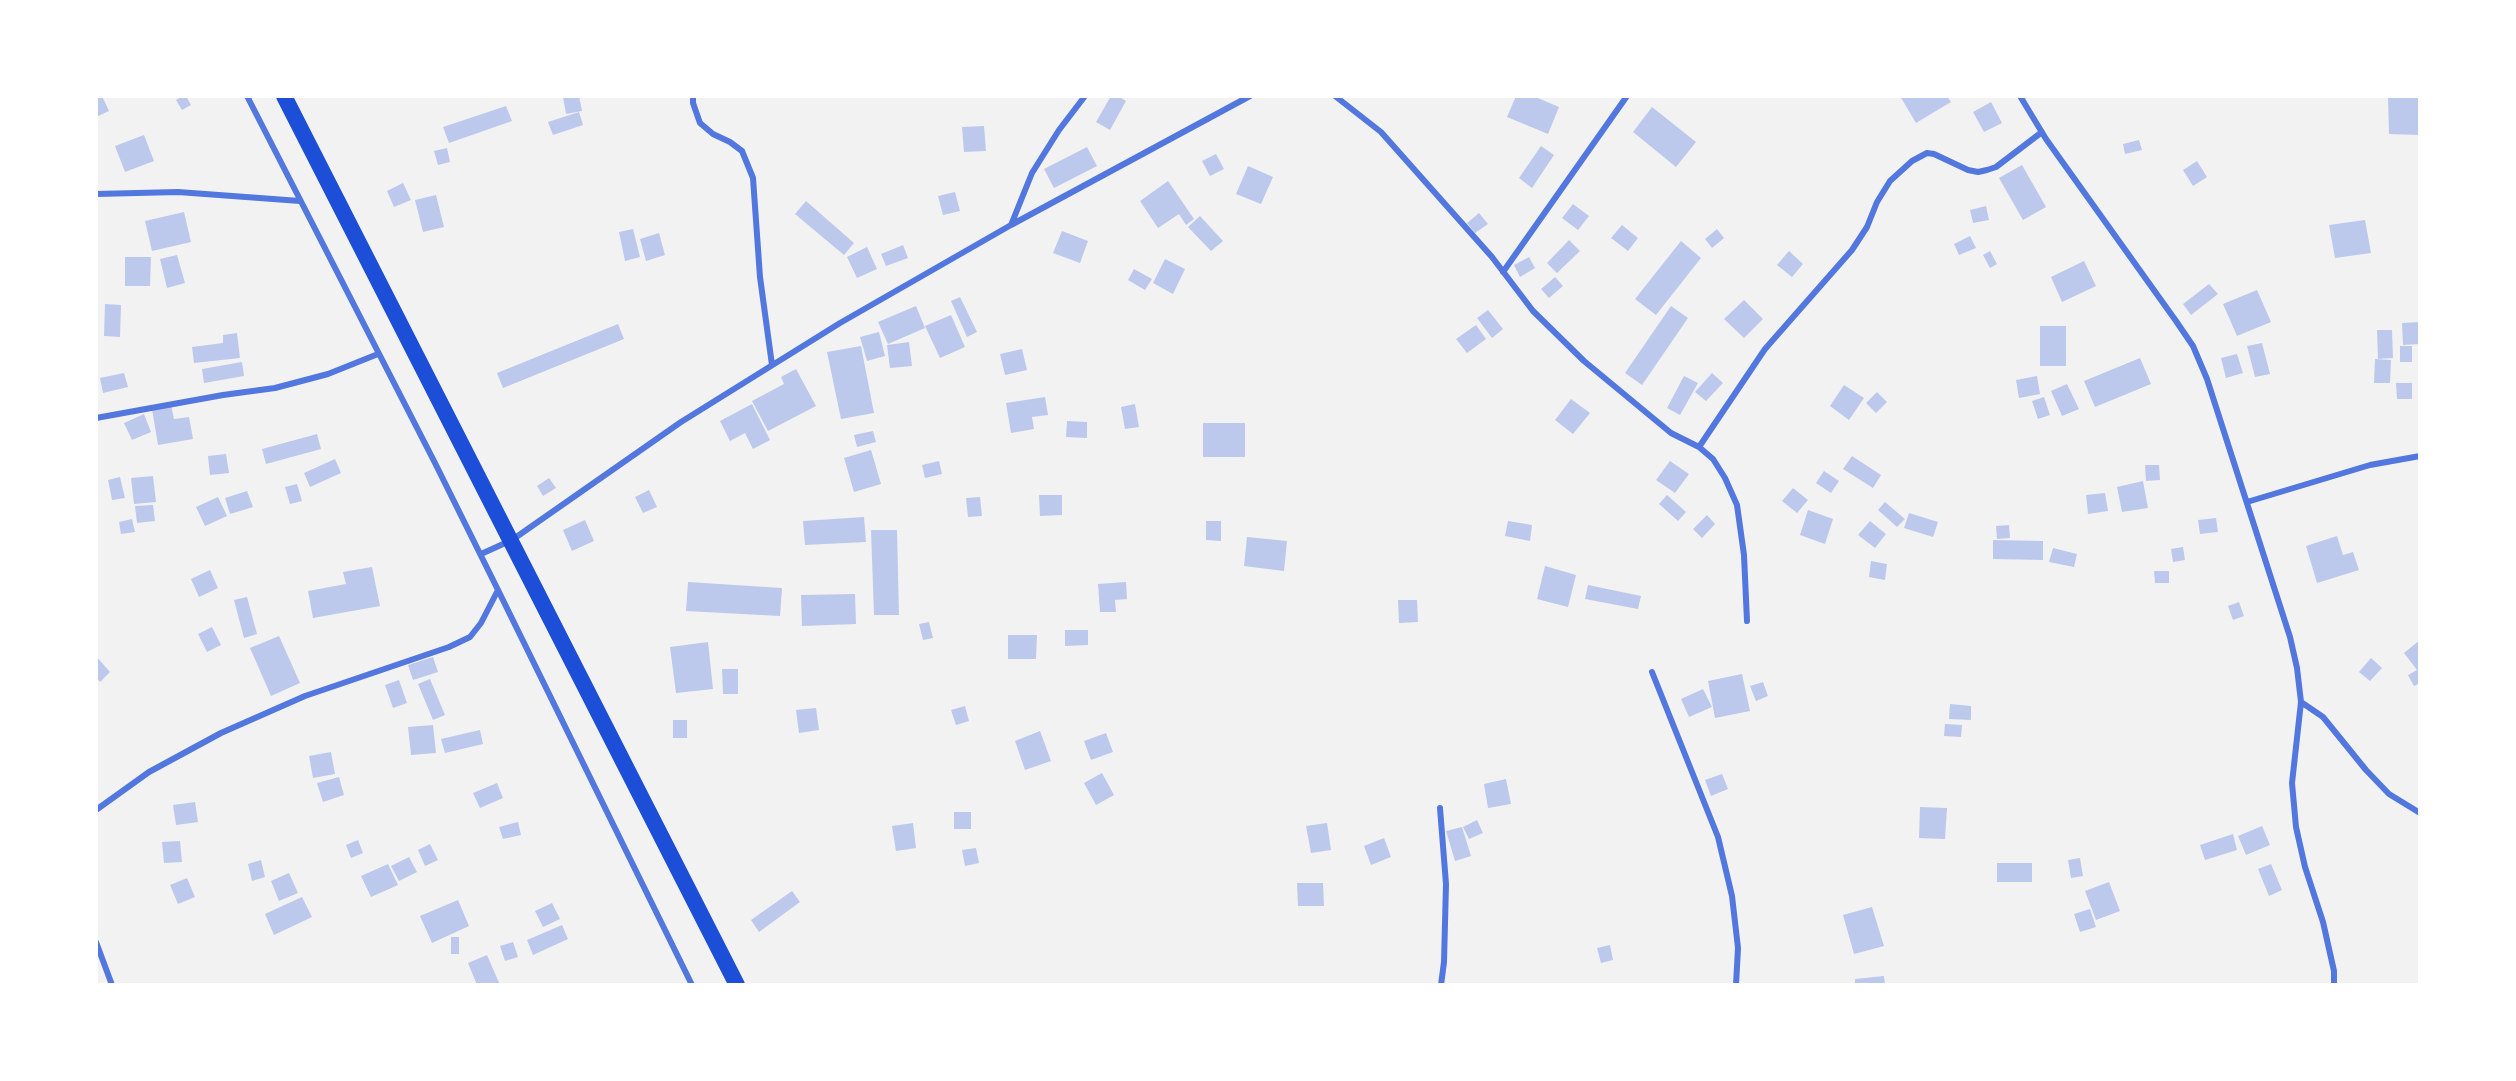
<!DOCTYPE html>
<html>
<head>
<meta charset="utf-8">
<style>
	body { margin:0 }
	#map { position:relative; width:2516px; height:1081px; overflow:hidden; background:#f2f2f2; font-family:"Work Sans",sans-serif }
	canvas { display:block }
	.frame { position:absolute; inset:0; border:98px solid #fff; pointer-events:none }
</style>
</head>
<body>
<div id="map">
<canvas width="2516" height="1081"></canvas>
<div class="frame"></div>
</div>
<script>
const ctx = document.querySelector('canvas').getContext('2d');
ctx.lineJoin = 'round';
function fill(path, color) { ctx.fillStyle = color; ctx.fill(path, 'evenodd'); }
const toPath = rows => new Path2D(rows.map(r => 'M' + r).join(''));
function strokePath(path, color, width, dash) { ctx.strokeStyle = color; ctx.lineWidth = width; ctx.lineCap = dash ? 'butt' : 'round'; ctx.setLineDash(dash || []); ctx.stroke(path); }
const building = toPath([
	[96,96,102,96,109,111,96,117],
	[183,96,186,96,191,105,182,110,176,100],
	[579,96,582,111,566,114,563,97],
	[1111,96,1118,96,1126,101,1110,130,1096,122],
	[1516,96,1533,96,1559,107,1548,134,1507,117],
	[1900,96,1947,96,1951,102,1916,123],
	[2388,98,2420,98,2420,135,2389,134],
	[1991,102,2002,123,1984,132,1973,112],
	[506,106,512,121,449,143,443,127],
	[1652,107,1696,142,1676,167,1633,132],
	[579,112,583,125,553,135,548,122],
	[984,126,986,151,964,152,962,127],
	[144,135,154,161,125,172,115,146],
	[2139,140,2142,150,2125,154,2123,144],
	[1541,146,1554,155,1532,188,1519,178],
	[1087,147,1097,166,1054,188,1044,169],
	[447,148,450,162,438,165,434,151],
	[1216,154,1224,169,1210,176,1202,161],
	[2197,161,2207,177,2193,186,2183,170],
	[2022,165,2046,207,2023,220,1999,178],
	[1248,166,1273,177,1261,204,1236,194],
	[1168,181,1194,219,1186,225,1179,214,1158,228,1140,201],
	[403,183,411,200,394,207,387,191],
	[955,192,960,211,943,215,938,196],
	[436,195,444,227,423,232,415,200],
	[806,201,854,243,844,255,795,214],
	[1573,204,1589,216,1578,230,1562,218],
	[1986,206,1989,220,1973,223,1970,210],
	[184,212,191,242,152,251,145,221],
	[1479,213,1488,224,1475,233,1467,223],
	[1200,216,1223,241,1211,251,1188,227],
	[2365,220,2371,253,2335,258,2329,225],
	[1622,225,1638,238,1628,251,1611,238],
	[633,229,640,257,625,261,619,232],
	[1717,229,1724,238,1712,248,1705,239],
	[1062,231,1088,241,1080,263,1053,253],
	[659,233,665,255,646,261,640,239],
	[1970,236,1976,248,1959,255,1954,244],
	[1569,240,1580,251,1557,273,1547,263],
	[1681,241,1701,258,1656,315,1635,299],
	[903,245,908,258,886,266,881,254],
	[867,247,877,269,857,278,847,257],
	[1789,251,1803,264,1792,277,1777,265],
	[1990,251,1997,264,1990,268,1983,255],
	[177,255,185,283,167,288,160,259],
	[125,257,151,257,150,286,125,286],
	[1529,257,1535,268,1520,277,1514,265],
	[1165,259,1185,269,1173,294,1153,283],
	[2084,261,2096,286,2062,302,2051,277],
	[1134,269,1152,279,1145,290,1128,280],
	[1555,277,1563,286,1549,298,1541,289],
	[2209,284,2218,294,2191,315,2183,304],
	[2257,290,2271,322,2237,336,2223,304],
	[960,297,977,332,967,337,951,301],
	[1744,300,1763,319,1744,338,1724,319],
	[105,304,121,305,120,337,104,336],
	[916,306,925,328,888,344,878,322],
	[1671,306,1688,318,1642,385,1625,373],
	[1488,310,1503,329,1492,338,1477,318],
	[951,315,965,347,940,358,925,326],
	[2420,322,2420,344,2403,345,2402,323],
	[618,324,624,339,503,388,497,373],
	[1476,325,1486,339,1467,353,1456,339],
	[2040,326,2066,326,2066,366,2040,366],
	[2377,330,2392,330,2393,358,2378,359],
	[879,332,885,356,867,361,860,337],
	[237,333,240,358,194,363,192,347,223,343,223,335],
	[909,342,912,366,890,368,887,345],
	[2262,343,2270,374,2255,377,2247,346],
	[861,346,874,413,841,419,827,352],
	[2400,346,2412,346,2412,362,2400,362],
	[1022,349,1027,370,1005,375,1000,354],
	[2237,354,2243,373,2226,378,2221,358],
	[2140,358,2151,384,2095,407,2084,381],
	[2375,359,2391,360,2390,383,2374,383],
	[242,362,244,376,204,383,202,369],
	[796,369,816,406,768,431,752,401,784,384,781,377],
	[124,373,128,387,103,393,100,378],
	[1712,373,1723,383,1706,401,1695,392],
	[1684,376,1698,383,1680,415,1667,408],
	[2037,376,2040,394,2019,398,2016,380],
	[2396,383,2412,383,2412,399,2397,399],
	[2067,384,2079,409,2062,416,2051,391],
	[1844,385,1864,398,1849,420,1830,406],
	[1877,392,1887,402,1876,413,1866,403],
	[1045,397,1048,415,1032,417,1034,429,1011,433,1006,403],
	[2044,397,2050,415,2038,419,2032,401],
	[1571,399,1590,413,1573,434,1555,420],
	[752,404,770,440,753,449,745,433,730,441,720,421],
	[1135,404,1139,427,1125,429,1121,407],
	[171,405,174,419,189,417,193,439,158,445,152,409],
	[144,414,151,432,132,440,124,423],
	[1067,421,1087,422,1087,438,1066,437],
	[1203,423,1245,423,1245,457,1203,457],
	[873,431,876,442,857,447,854,435],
	[317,434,321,449,266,464,262,449],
	[871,450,881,484,854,492,844,458],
	[226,454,229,473,210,475,208,456],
	[1852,456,1881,475,1873,488,1843,469],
	[335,459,341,473,310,487,304,473],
	[939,461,942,474,925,478,922,465],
	[1670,461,1689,474,1675,493,1656,480],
	[2145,465,2159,465,2160,480,2146,481],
	[1824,471,1839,481,1831,493,1816,483],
	[153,476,156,502,134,504,131,478],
	[120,477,125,498,112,500,108,480],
	[549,478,556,488,543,496,537,486],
	[2143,481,2148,508,2122,512,2117,487],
	[297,484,302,501,290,504,285,487],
	[1793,488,1808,500,1797,513,1782,501],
	[649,490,657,507,643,513,635,497],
	[247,491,253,507,230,514,225,498],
	[2105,493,2108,511,2088,514,2086,495],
	[1039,495,1062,495,1062,515,1040,516],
	[1667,495,1686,512,1678,521,1659,504],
	[218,497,227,516,205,526,196,507],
	[980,497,982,516,968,517,966,498],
	[1885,502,1905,519,1897,527,1878,510],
	[153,505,155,521,137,523,135,506],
	[1808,510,1833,519,1825,544,1800,535],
	[1909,513,1938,522,1933,537,1904,528],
	[1707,515,1715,524,1702,538,1693,529],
	[864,517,866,542,805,545,803,521],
	[2216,518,2218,532,2200,534,2198,520],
	[132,519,135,532,121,534,119,522],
	[585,520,594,541,572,551,563,530],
	[1206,521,1221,521,1221,541,1206,540],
	[1508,521,1532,525,1530,541,1505,536],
	[1870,521,1886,534,1875,548,1858,535],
	[2009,525,2010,538,1997,539,1996,526],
	[871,530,897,530,899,615,874,615],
	[2337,536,2343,555,2353,552,2359,570,2317,583,2306,546],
	[1247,537,1287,541,1284,571,1244,566],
	[1993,540,2043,541,2043,560,1993,559],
	[2183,547,2185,560,2173,562,2171,549],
	[2053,548,2077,554,2074,567,2049,562],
	[1871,561,1887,564,1885,580,1869,577],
	[1545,566,1576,575,1568,607,1537,599],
	[372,567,380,606,313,618,308,591,346,584,343,572],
	[210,570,218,588,199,597,191,579],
	[2154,571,2169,571,2169,583,2155,583],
	[688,582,782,588,780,616,686,611],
	[1126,582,1127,599,1115,600,1116,612,1100,612,1098,584],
	[1588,585,1641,596,1638,609,1585,599],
	[855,594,856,624,802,626,801,595],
	[247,597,257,634,244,638,234,600],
	[1398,600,1417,600,1418,622,1399,623],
	[2239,602,2244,616,2233,620,2228,606],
	[929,622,933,638,923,640,919,624],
	[212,627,221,645,207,652,198,634],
	[1065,630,1088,630,1088,645,1065,646],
	[1008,635,1037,635,1036,659,1008,659],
	[279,636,300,683,271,696,250,648],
	[2420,640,2420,683,2414,686,2408,675,2417,670,2404,653],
	[708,642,713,689,676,693,670,647],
	[96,656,110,672,100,682,96,677],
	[433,657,438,672,413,680,408,665],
	[2371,658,2382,668,2370,681,2359,672],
	[722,669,738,669,738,694,723,694],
	[1742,674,1750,711,1715,718,1708,681],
	[430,679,445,715,433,720,418,684],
	[399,680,407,703,393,708,385,685],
	[1763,682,1768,696,1756,701,1750,686],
	[1703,689,1712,707,1689,717,1681,699],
	[1950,704,1971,706,1971,720,1949,719],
	[965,706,969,721,956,725,951,710],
	[816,708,819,730,799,733,796,710],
	[673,720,687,720,687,738,673,738],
	[1945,724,1962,725,1961,737,1944,736],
	[433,725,436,753,411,755,408,727],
	[480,730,483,744,445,753,441,739],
	[1040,731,1051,761,1025,770,1015,741],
	[1106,733,1113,752,1091,760,1084,741],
	[331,752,335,774,313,778,309,756],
	[1102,773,1114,795,1096,805,1084,783],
	[1722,774,1728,789,1711,796,1705,780],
	[339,777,344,795,323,802,317,783],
	[1506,779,1511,804,1488,808,1484,784],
	[497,783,503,798,480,808,473,793],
	[195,802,198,822,176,825,173,805],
	[1920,807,1947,808,1945,839,1919,838],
	[954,812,971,812,971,829,954,829],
	[1477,820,1483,833,1469,839,1463,827],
	[518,822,521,835,503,839,499,827],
	[913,823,916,848,896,851,892,826],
	[1327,823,1331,850,1311,853,1306,826],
	[2262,826,2270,845,2246,855,2238,836],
	[1462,827,1471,856,1455,861,1446,831],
	[2233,834,2237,850,2205,860,2200,845],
	[1384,838,1391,857,1371,865,1364,846],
	[358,840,363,853,351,858,346,845],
	[180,841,182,862,164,863,162,842],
	[430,844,438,860,425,866,418,850],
	[976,848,979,863,965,866,962,850],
	[409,857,417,872,399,881,391,866],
	[2080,858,2083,876,2071,878,2068,860],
	[261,860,265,877,252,881,248,864],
	[1997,863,2032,863,2032,882,1997,882],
	[388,864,398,885,371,897,361,876],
	[2271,864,2282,890,2269,896,2258,869],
	[289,873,298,893,279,901,271,881],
	[187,878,195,897,178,904,170,885],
	[2109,882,2120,911,2096,920,2085,891],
	[1297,883,1323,883,1324,906,1298,906],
	[792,891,800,902,759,932,751,920],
	[302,897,312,917,274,935,265,914],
	[458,900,469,926,432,943,420,916],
	[552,903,560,919,543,927,535,911],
	[1872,907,1884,946,1854,954,1843,915],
	[2090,909,2096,927,2080,932,2074,914],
	[562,925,568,939,533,955,527,940],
	[451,937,459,937,459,954,451,954],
	[513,942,518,957,505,961,500,946],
	[1610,945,1613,960,1601,963,1597,948],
	[487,955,500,985,477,985,468,963],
	[1884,976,1885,985,1855,985,1855,979]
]);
const minor = toPath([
	[693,96,693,103,700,123,713,134,730,142,742,151,753,178,760,277,772,365],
	[1335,96,1381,132,1492,257,1533,311,1584,361,1671,433,1699,447,1713,459,1725,478,1737,505,1744,555,1747,621],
	[2020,96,2046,139,2176,321,2193,346,2207,379,2290,637,2297,668,2301,702,2292,783,2296,827,2305,867,2323,922,2334,971,2334,985],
	[96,194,178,192,300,201],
	[1011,225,1032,173,1059,130,1085,96],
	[1503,272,1627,96],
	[96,418,223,395,275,388,328,374,378,354],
	[1699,447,1765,349,1852,250,1867,227,1877,202,1890,181,1912,161,1927,153,1934,154,1968,170,1978,172,1987,170,1996,167,2042,132],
	[2247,502,2370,465,2420,456],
	[481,554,512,540,681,422,840,323,1011,225,1250,96],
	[498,590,692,985],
	[1652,672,1718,837,1732,896,1738,948,1736,985],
	[2301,702,2323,717,2366,770,2389,794,2420,813],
	[1440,808,1446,884,1444,962,1441,985],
	[96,810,149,772,221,733,305,696,449,647,470,637,481,623,498,590,435,463,247,96],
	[96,942,112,985]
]);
const trunk = toPath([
	[284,96,737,985]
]);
fill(building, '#bdc9ec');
strokePath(minor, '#5277de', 6);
strokePath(trunk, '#1d4ed8', 16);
</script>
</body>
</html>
